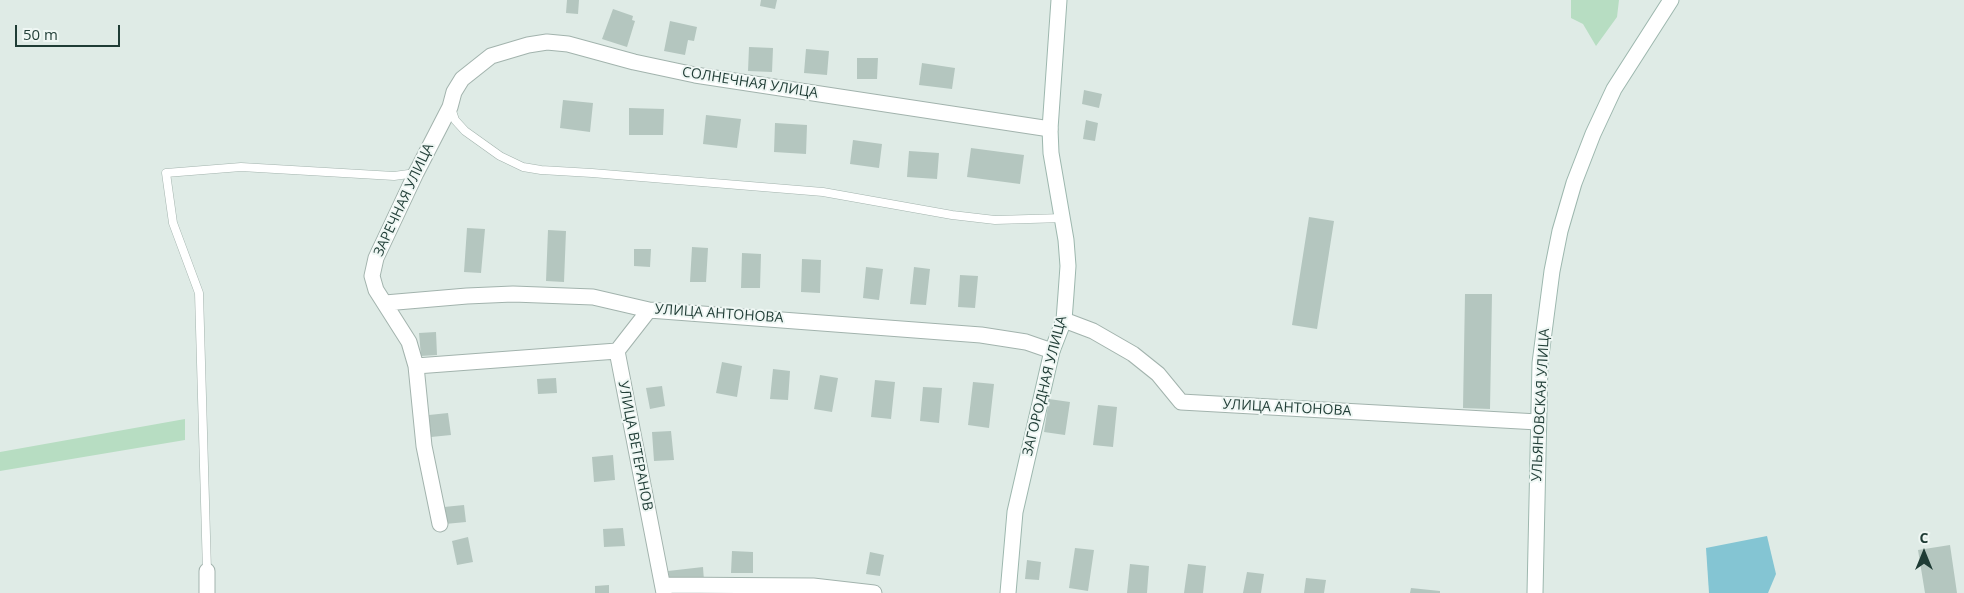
<!DOCTYPE html>
<html>
<head>
<meta charset="utf-8">
<style>
	body { margin:0 }
	#map { position:relative; width:1964px; height:593px; overflow:hidden; background:#dfebe6; font-family:"Open Sans",sans-serif }
	canvas { display:block }
	.north { position:absolute; left:1899px; top:528px; width:50px; height:50px; -webkit-text-stroke:4px #eff7f4; paint-order:stroke; rotate:0deg; font-size:14px; font-weight:700; line-height:20px; text-align:center; color:#1f3c35 }
	.north::after { content:''; display:block; margin:auto; width:18px; height:22px; background:#1f3c35; clip-path:polygon(50% 0,100% 100%,50% 72%,0 100%) }
	.scale { position:absolute; left:15px; top:25px; width:105px; height:22px; box-sizing:border-box; border:2px solid #1f3c35; border-top:0; padding-left:6px; font-size:15px; line-height:18px; white-space:nowrap; color:#1f3c35; -webkit-text-stroke:4px #eff7f4; paint-order:stroke }
</style>
</head>
<body>
<div id="map">
<canvas width="1964" height="593"></canvas>
<div class="north">С</div>
<div class="scale">50 m</div>
</div>
<script>
const ctx = document.querySelector('canvas').getContext('2d');
ctx.lineJoin = 'round';
function fill(path, color) { ctx.fillStyle = color; ctx.fill(path, 'evenodd'); }
const toPath = rows => new Path2D(rows.map(r => 'M' + r).join(''));
function strokePath(path, color, width, dash) { ctx.strokeStyle = color; ctx.lineWidth = width; ctx.lineCap = dash ? 'butt' : 'round'; ctx.setLineDash(dash || []); ctx.stroke(path); }
function label(font, color, halo, rows, align = 'center') {
  ctx.font = font + ' "Open Sans",sans-serif'; ctx.lineWidth = 4; ctx.setLineDash([]); ctx.textBaseline = 'middle'; ctx.strokeStyle = halo; ctx.fillStyle = color; for (const [text, x, y, turn = 0] of rows) {
    ctx.save(); ctx.translate(x, y); ctx.rotate((+turn || 0) * Math.PI / 180); ctx.textAlign = isNaN(turn) ? turn : align; if (halo) ctx.strokeText(text, 0, 0); ctx.fillText(text, 0, 0); ctx.restore();
  }
}
const green = toPath([
	[1571,0,1619,0,1617,17,1596,46,1583,24,1571,18],
	[185,419,185,440,0,471,0,452]
]);
const water = toPath([
	[1767,536,1776,574,1768,593,1709,593,1706,548]
]);
const building = toPath([
	[567,0,579,0,578,14,566,13],
	[761,0,777,0,775,9,760,6],
	[613,9,633,16,632,20,635,21,627,47,602,39],
	[670,21,697,27,694,41,688,40,685,55,664,51],
	[749,47,773,48,772,72,748,71],
	[806,49,829,51,827,75,804,73],
	[857,58,878,58,877,79,857,79],
	[922,63,955,68,952,89,919,85],
	[1084,90,1102,94,1099,108,1082,104],
	[563,100,593,103,590,132,560,128],
	[629,108,664,109,663,135,629,135],
	[706,115,741,119,737,148,703,144],
	[1086,120,1098,123,1095,141,1083,139],
	[775,123,807,125,806,154,774,152],
	[853,140,882,144,879,168,850,164],
	[971,148,1024,155,1020,184,967,177],
	[909,151,939,153,937,179,907,177],
	[1309,217,1334,221,1317,329,1292,325],
	[467,228,485,229,481,273,464,272],
	[548,230,566,231,564,282,546,281],
	[692,247,708,248,706,282,690,282],
	[634,249,651,249,650,267,634,266],
	[742,253,761,254,760,288,741,288],
	[802,259,821,260,820,293,801,292],
	[866,267,883,269,879,300,863,298],
	[914,267,930,269,926,305,910,304],
	[960,275,978,276,975,308,958,307],
	[1465,294,1492,294,1490,409,1463,408],
	[436,332,437,355,421,356,419,333],
	[722,362,742,366,737,397,716,393],
	[773,369,790,371,788,400,770,399],
	[820,375,838,378,832,412,814,409],
	[556,378,557,393,538,394,537,379],
	[875,380,895,382,891,419,871,417],
	[973,382,994,384,989,428,968,425],
	[662,386,665,406,650,409,646,388],
	[923,387,942,388,939,423,920,421],
	[1049,399,1070,402,1065,435,1044,432],
	[1098,405,1117,407,1113,447,1093,445],
	[448,413,451,435,431,437,429,415],
	[671,431,674,460,654,461,652,432],
	[613,455,615,480,594,482,592,457],
	[464,505,466,522,445,524,444,507],
	[623,528,625,546,604,547,603,529],
	[468,537,473,562,457,565,452,541],
	[1950,545,1957,593,1925,593,1918,550],
	[1075,548,1094,550,1088,591,1069,588],
	[732,551,753,552,753,573,731,573],
	[870,552,884,555,880,576,866,574],
	[1027,560,1041,562,1039,580,1025,579],
	[1130,564,1149,566,1147,593,1127,593],
	[1188,564,1206,566,1203,593,1184,593],
	[703,567,704,581,670,584,668,571],
	[1247,572,1264,574,1261,593,1243,593],
	[1306,578,1326,580,1324,593,1304,593],
	[609,585,609,593,595,593,595,586],
	[1411,588,1440,591,1440,593,1410,593]
]);
const lane = toPath([
	[451,108,455,120,465,131,500,156,523,167,541,170,592,173,823,192,952,215,995,220,1064,218],
	[207,571,199,293,173,223,166,173,241,167,394,176,416,173]
]);
const street = toPath([
	[385,303,467,296,513,294,593,297,649,310,981,335,1026,342,1052,351],
	[649,310,617,351,664,593],
	[1064,320,1093,331,1133,354,1158,374,1181,402,1538,422],
	[416,366,617,351],
	[440,524,424,446,416,366,409,342,376,290,372,276,376,258,416,173,450,107,454,92,462,79,491,56,528,45,547,42,568,44,634,62,695,75,1050,129],
	[663,585,813,586,874,593],
	[207,593,207,571]
]);
const secondary = toPath([
	[1008,593,1015,512,1052,351,1064,320,1066,294,1068,266,1066,240,1051,153,1050,129,1059,0],
	[1535,593,1540,363,1552,271,1560,231,1574,183,1593,134,1614,89,1671,0]
]);
const streetNames = [
	["СОЛНЕЧНАЯ УЛИЦА",750,83,9],
	["ЗАРЕЧНАЯ УЛИЦА",404,200,-65],
	["УЛИЦА АНТОНОВА",719,314,4],
	["ЗАГОРОДНАЯ УЛИЦА",1045,386,-76],
	["УЛЬЯНОВСКАЯ УЛИЦА",1541,405,-87],
	["УЛИЦА АНТОНОВА",1287,408,3],
	["УЛИЦА ВЕТЕРАНОВ",635,446,79]
];
fill(green, '#b7ddc2');
fill(water, '#84c5d3');
fill(building, '#b4c6bf');
strokePath(lane, '#a2b3ad', 9);
strokePath(street, '#a2b3ad', 17);
strokePath(secondary, '#9db7ae', 17);
strokePath(lane, '#fff', 8);
strokePath(street, '#fff', 15);
strokePath(secondary, '#fff', 15);
label('14px', '#1f3c35', '#eff7f4', streetNames);
</script>
</body>
</html>
